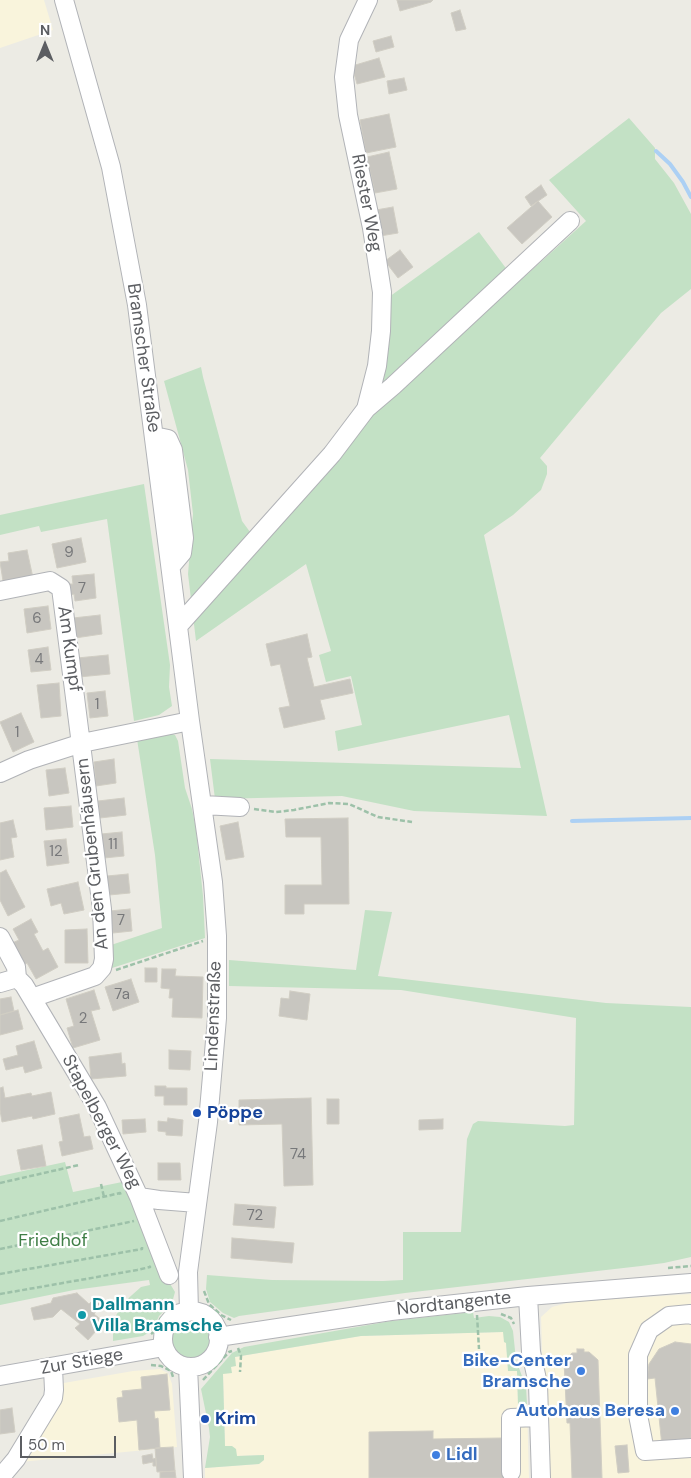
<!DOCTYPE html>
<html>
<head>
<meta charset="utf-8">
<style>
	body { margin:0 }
	#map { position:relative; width:691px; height:1478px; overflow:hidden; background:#ecebe4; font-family:"DM Sans",sans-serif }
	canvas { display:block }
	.north { position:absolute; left:20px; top:20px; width:50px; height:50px; -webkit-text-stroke:4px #fff; paint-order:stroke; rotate:0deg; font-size:14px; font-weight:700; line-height:20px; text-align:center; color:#5c5e62 }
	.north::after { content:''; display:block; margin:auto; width:18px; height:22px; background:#5c5e62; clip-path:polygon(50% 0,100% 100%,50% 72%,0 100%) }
	.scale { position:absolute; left:20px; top:1436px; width:96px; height:22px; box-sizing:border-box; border:2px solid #5c5e62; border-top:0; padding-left:6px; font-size:15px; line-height:18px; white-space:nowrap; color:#5c5e62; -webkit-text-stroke:4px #fff; paint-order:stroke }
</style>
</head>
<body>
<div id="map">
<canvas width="691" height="1478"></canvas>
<div class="north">N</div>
<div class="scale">50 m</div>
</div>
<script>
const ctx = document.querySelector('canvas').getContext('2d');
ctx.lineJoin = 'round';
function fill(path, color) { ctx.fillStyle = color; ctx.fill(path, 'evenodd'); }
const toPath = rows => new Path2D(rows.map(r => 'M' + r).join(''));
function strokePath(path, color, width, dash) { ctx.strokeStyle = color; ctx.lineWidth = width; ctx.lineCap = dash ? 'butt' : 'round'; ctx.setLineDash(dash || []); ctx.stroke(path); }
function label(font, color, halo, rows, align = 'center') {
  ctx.font = font + ' "DM Sans",sans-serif'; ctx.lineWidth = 4.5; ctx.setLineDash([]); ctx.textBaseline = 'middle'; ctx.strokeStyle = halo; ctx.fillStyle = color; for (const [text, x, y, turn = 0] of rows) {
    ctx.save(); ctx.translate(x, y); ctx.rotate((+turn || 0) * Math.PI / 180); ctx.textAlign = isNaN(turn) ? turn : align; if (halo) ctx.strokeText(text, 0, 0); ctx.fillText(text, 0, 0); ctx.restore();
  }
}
const commercial = toPath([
	[0,0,44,0,53,30,0,48],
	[691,1294,691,1478,546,1478,541,1317,552,1307,571,1302],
	[504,1332,504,1341,506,1342,508,1370,517,1370,518,1405,527,1404,529,1478,205,1478,205,1468,259,1464,263,1455,237,1456,225,1447,223,1373,231,1367,235,1357,361,1336],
	[160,1369,168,1373,172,1384,177,1447,20,1462,58,1384,133,1371]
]);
const green = toPath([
	[629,118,655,148,655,159,674,183,691,214,691,289,661,313,540,458,547,466,547,474,541,490,513,515,484,535,547,816,414,811,342,796,215,799,210,759,521,768,509,715,338,751,335,731,362,725,351,676,326,682,319,655,331,651,306,564,196,641,188,574,193,514,188,470,164,381,201,367,203,377,242,521,261,547,376,411,586,221,549,180],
	[479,232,508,271,382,390,379,385,389,297],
	[144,484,170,665,169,687,172,706,159,715,134,721,107,519,41,532,39,526,0,535,0,515],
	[169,733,175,735,178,741,185,788,192,809,196,829,203,896,205,938,112,968,111,945,162,928,155,855,137,739],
	[365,910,392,912,378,976,606,1003,691,1007,691,1257,664,1263,641,1266,405,1293,239,1316,234,1318,223,1313,210,1302,206,1289,207,1275,272,1280,383,1281,403,1280,403,1232,461,1232,467,1139,473,1124,478,1121,565,1126,574,1125,576,1018,401,990,229,986,229,960,356,970],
	[65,1162,73,1192,127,1181,166,1277,175,1292,172,1303,159,1316,153,1330,143,1336,113,1341,113,1321,123,1303,141,1287,150,1285,149,1280,74,1290,0,1305,0,1176],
	[473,1312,474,1318,489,1316,500,1317,509,1322,513,1331,516,1360,526,1387,527,1404,518,1405,517,1371,508,1371,506,1343,504,1342,503,1332,361,1336,235,1357,236,1366,231,1367,232,1373,223,1374,225,1446,232,1446,236,1449,237,1456,264,1455,264,1460,259,1464,205,1468,210,1437,209,1428,201,1389,232,1353,244,1347,391,1321],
	'172 1339a19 19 0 1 1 38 0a19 19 0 1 1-38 0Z'
]);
const stream = toPath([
	[656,151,670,164,683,182,691,197],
	[572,821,691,818]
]);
const building = toPath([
	[397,0,433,0,431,2,400,11,397,0],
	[460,10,466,29,456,31,451,13,460,10],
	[391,36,394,47,376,52,373,41,391,36],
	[379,58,385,77,357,84,352,66,379,58],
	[404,78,407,90,389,94,387,81,404,78],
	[389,114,396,147,366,153,360,120,389,114],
	[389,152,397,189,375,193,367,157,389,152],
	[541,185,547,195,531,206,525,197,541,185],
	[538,201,552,217,522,244,507,228,538,201],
	[393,207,398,233,380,236,376,210,393,207],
	[400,250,413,267,398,278,385,261,400,250],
	[81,538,86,562,57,568,52,544,81,538],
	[27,550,33,578,19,580,19,578,3,581,0,562,9,561,8,553,27,550],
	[94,574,96,598,75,601,74,594,70,595,69,584,73,584,72,576,94,574],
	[48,606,51,629,27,633,24,609,48,606],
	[100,615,102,634,75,638,73,618,100,615],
	[307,634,312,657,307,658,314,687,350,679,353,693,320,700,325,719,284,728,279,708,290,706,280,664,271,666,266,644,307,634],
	[48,647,51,670,31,672,28,650,48,647],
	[108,655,110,674,79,677,77,658,108,655],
	[59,683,61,716,41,718,37,685,59,683],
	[105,691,108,716,90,718,87,693,105,691],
	[21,713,34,742,13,752,0,722,21,713],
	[114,759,116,783,96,786,94,762,114,759],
	[65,768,69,793,49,796,46,770,65,768],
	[124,798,126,815,100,818,98,801,124,798],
	[71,806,73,827,46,830,44,808,71,806],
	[348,818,349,904,304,904,304,914,285,914,285,885,322,885,321,837,286,837,285,819,348,818],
	[13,820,17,837,11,838,14,857,0,860,0,823,13,820],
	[238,822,244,857,226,860,220,826,238,822],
	[122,832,124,856,104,858,101,834,122,832],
	[66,839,69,863,47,866,44,841,66,839],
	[6,870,25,907,8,916,0,900,0,873,6,870],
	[128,874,130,893,109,895,107,876,128,874],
	[78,882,84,910,64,914,61,903,51,906,47,889,78,882],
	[130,909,132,931,113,933,110,911,130,909],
	[31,919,38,932,34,934,43,951,48,948,58,967,36,979,27,963,24,965,12,943,19,940,13,929,31,919],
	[87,929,88,963,65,963,65,930,87,929],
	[145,968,157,968,157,982,145,982,145,968],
	[162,969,176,969,175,976,203,977,202,1018,172,1017,173,998,169,998,170,989,161,988,162,969],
	[131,979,139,1002,113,1011,105,987,131,979],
	[94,990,100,1009,91,1011,100,1040,73,1048,67,1028,74,1026,66,999,94,990],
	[290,991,310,994,307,1020,279,1016,281,998,289,999,290,991],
	[11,997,14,1011,0,1015,0,999,11,997],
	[18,1010,23,1029,0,1035,0,1015,18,1010],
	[34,1041,42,1068,25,1073,23,1066,6,1070,3,1059,18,1055,16,1046,34,1041],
	[169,1050,191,1051,190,1070,169,1069,169,1050],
	[121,1053,122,1064,125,1063,126,1076,91,1079,89,1057,121,1053],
	[155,1086,166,1086,166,1088,187,1088,187,1105,164,1105,164,1096,155,1096,155,1086],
	[3,1087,5,1098,31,1093,32,1096,51,1092,55,1114,33,1119,32,1116,2,1122,0,1110,0,1088,3,1087],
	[311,1098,313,1185,284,1186,282,1124,239,1125,239,1100,311,1098],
	[327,1099,339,1099,339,1124,327,1124,327,1099],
	[79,1114,84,1137,90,1136,93,1149,62,1156,59,1142,63,1141,59,1118,79,1114],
	[168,1118,183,1120,182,1136,166,1135,166,1132,158,1131,158,1121,167,1122,168,1118],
	[145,1119,146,1132,123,1134,122,1120,145,1119],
	[443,1119,443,1129,419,1130,419,1120,443,1119],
	[42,1145,46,1166,21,1170,17,1150,42,1145],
	[158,1163,180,1163,181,1180,158,1180,158,1163],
	[235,1204,276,1207,274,1228,233,1225,235,1204],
	[232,1238,294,1243,292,1263,231,1258,232,1238],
	[77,1293,89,1304,94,1299,102,1305,94,1314,104,1322,88,1340,75,1328,80,1324,61,1309,53,1317,34,1320,31,1308,51,1303,53,1298,77,1293],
	[675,1342,691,1344,691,1444,662,1446,655,1378,647,1379,649,1364,659,1349,675,1342],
	[577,1349,584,1349,584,1352,589,1352,598,1360,602,1478,572,1478,570,1423,567,1423,564,1361,572,1353,577,1353,577,1349],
	[167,1374,170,1410,154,1411,155,1419,158,1418,160,1448,139,1450,137,1420,119,1422,117,1398,123,1397,122,1391,142,1389,141,1377,167,1374],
	[12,1408,15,1432,0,1434,0,1410,12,1408],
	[433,1431,433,1439,503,1438,517,1478,369,1478,369,1432,433,1431],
	[627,1445,629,1472,618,1473,615,1446,627,1445],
	[173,1447,175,1471,157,1472,155,1448,173,1447],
	[152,1454,153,1459,156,1458,156,1466,153,1466,153,1462,143,1464,142,1456,152,1454],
	[175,1471,176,1478,160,1478,160,1472,175,1471]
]);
const path = toPath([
	[254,809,276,812,294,810,329,803,349,804,378,817,412,822],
	[116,970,203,941],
	[0,1183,79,1165],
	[101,1184,104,1197],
	[0,1221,120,1193,121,1196],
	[0,1249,134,1221],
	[668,1268,691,1266],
	[0,1274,142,1249,142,1247],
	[204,1291,209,1304,221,1315,231,1320],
	[0,1294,137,1270,150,1267,149,1266],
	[501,1314,511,1318,514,1324],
	[477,1315,479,1349],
	[151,1334,155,1331,161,1318,174,1306],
	[238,1348,241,1356,240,1372],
	[151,1365,161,1366,171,1371,173,1377],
	[203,1380,229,1352,232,1351]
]);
const minor = toPath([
	[64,0,111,167,137,305,190,721,213,882,217,936,217,1018,208,1122,188,1272,189,1312],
	[366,409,393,386,570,221],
	[154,436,168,439,173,450,184,538,182,553,171,566],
	[0,591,50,581,61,588,102,909,104,959,102,968,95,976,32,998],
	[179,625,332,454,366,409,377,366,381,331,382,292,372,228,348,115,344,77,349,40,368,0],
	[0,773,29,760,82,743,190,721],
	[203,805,240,807],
	[0,937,16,967,17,978,24,985,97,1107,139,1197,159,1200,197,1203],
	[0,983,17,978],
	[139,1197,169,1275],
	[528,1296,531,1352,538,1384,541,1478],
	'163 1339a28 28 0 1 1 56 0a28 28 0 1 1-56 0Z',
	[691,1315,690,1314,669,1316,649,1330,638,1355,638,1415,645,1451,691,1448],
	[218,1337,391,1311,528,1296,691,1283],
	[188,1367,193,1478],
	[0,1376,164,1347],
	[511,1472,511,1418,539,1417],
	[0,1478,16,1459,53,1398,54,1390,53,1368]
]);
const markers = [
	[197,1113,5,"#1a4fb4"],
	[82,1315,5,"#0f9aa8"],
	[581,1371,5,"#3f7fe0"],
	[675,1411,5,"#3f7fe0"],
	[205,1419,5,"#1a4fb4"],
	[436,1455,5,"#3f7fe0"]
];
const numberNames = [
	["9",69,553],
	["7",82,589],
	["6",37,619],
	["4",39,660],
	["1",97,705],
	["1",17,733],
	["11",113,845],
	["12",56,852],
	["7",121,921],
	["7a",122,995],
	["2",83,1019],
	["74",298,1155],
	["72",255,1216]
];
const streetNames = [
	["Riester Weg",366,203,79],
	["Bramscher Straße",143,358,82],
	["Am Kumpf",69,649,82],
	["An den Grubenhäusern",93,854,-96],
	["Lindenstraße",214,1016,-88],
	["Stapelberger Weg",101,1122,62],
	["Nordtangente",454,1304,-6],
	["Zur Stiege",82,1362,-10]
];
const transitNames = [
	["Pöppe",207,1113],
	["Krim",215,1419]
];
const parkNames = [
	["Friedhof",53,1241]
];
const cultureNames = [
	["Dallmann",92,1305],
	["Villa Bramsche",92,1326]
];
const shopNames = [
	["Bike-Center",571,1361],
	["Bramsche",571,1382],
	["Autohaus Beresa",665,1411],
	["Lidl",446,1455,"left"]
];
fill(commercial, '#f9f4dc');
fill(green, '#c3e1c5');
strokePath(stream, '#acd0f4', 4);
fill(building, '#c8c6c0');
strokePath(building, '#d0cdc3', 1);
strokePath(minor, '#b1b3b7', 20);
strokePath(path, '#9dc1a9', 2.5, [5, 2.5]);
strokePath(minor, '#fff', 18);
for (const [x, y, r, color] of markers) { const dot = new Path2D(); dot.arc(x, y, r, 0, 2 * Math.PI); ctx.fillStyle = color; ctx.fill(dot); strokePath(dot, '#fff', 2); }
label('15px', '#77787a', null, numberNames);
label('18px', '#5c5e62', '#fff', streetNames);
label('bold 18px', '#164399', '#fff', transitNames, 'left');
label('18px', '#3f7e46', '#fff', parkNames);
label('bold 18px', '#0d838f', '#fff', cultureNames, 'left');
label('bold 18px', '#366cbe', '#fff', shopNames, 'right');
</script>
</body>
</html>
